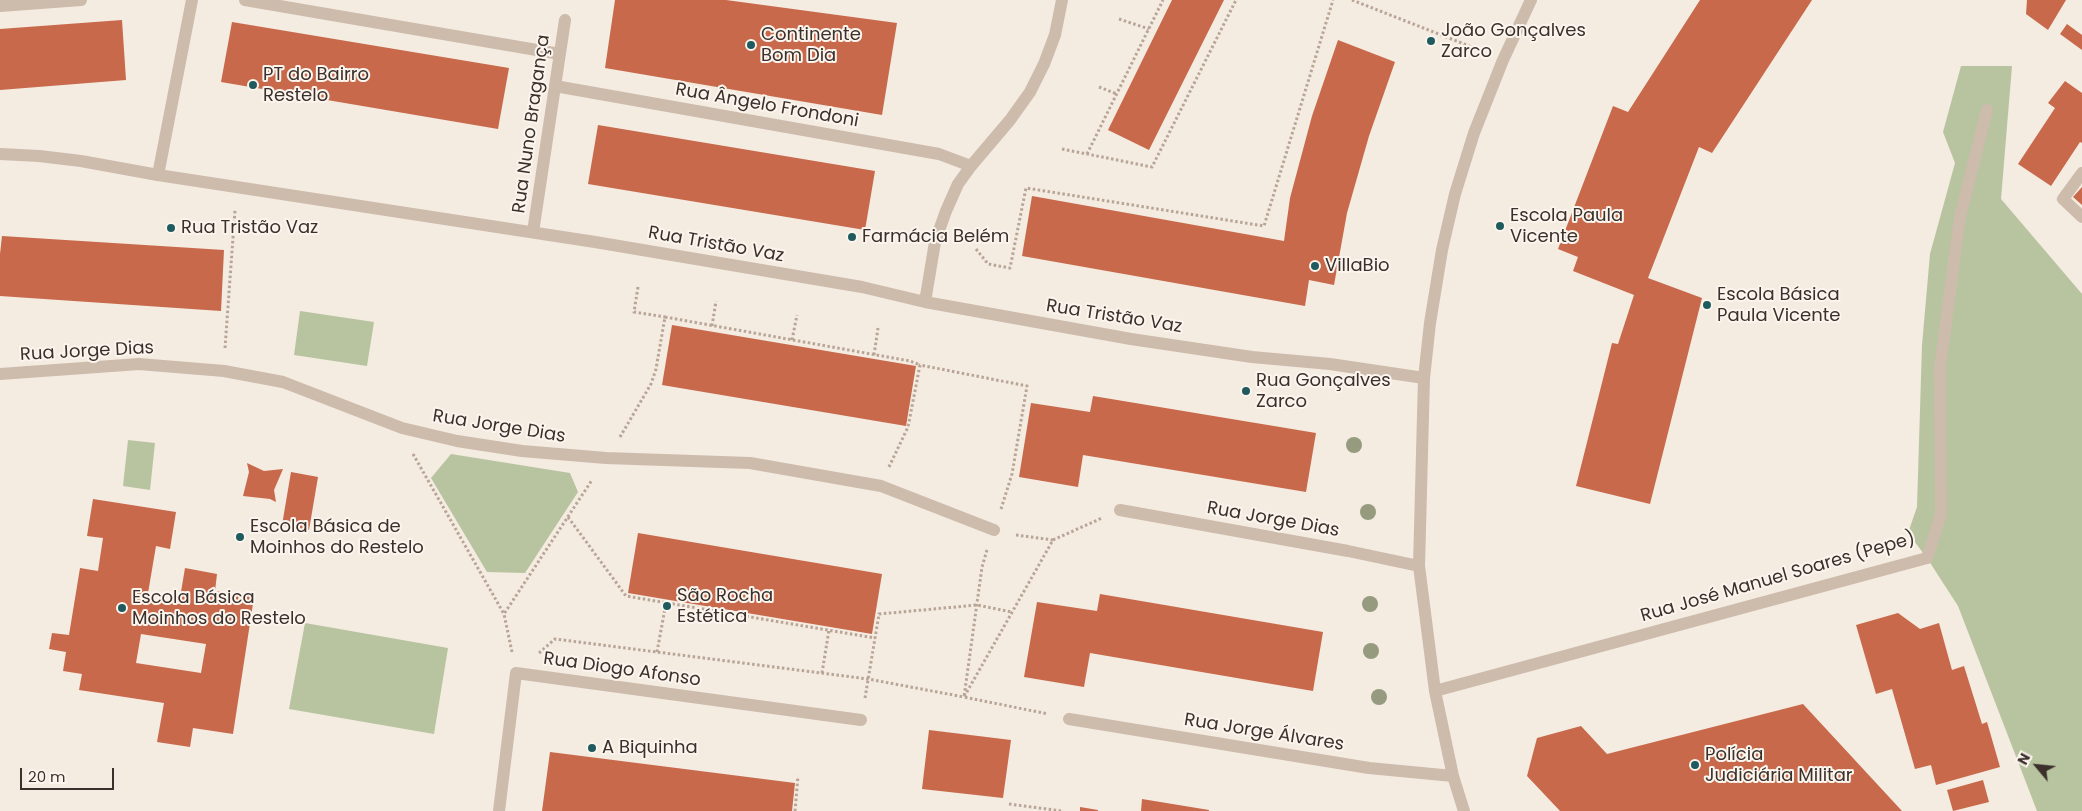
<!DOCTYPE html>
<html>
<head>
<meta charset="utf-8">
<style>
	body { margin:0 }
	#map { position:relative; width:2082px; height:811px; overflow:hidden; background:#f4ebe1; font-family:Poppins,sans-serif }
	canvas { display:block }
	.north { position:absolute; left:2012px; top:741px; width:50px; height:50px; -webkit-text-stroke:4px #fbf5ee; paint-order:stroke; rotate:298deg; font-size:14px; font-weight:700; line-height:20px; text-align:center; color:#3b302b }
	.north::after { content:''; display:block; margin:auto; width:18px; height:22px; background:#3b302b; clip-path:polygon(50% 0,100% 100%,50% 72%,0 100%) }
	.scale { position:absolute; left:20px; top:768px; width:94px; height:22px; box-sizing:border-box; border:2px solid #3b302b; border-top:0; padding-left:6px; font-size:15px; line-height:18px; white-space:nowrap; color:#3b302b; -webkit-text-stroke:4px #fbf5ee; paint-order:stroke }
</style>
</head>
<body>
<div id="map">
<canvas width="2082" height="811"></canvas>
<div class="north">N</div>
<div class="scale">20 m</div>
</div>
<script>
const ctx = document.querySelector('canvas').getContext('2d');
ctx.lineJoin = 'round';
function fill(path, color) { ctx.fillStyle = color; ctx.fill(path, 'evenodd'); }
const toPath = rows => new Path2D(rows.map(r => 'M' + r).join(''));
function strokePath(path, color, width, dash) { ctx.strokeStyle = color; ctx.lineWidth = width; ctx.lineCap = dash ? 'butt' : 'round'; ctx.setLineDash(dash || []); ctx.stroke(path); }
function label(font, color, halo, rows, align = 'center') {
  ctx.font = font + ' Poppins,sans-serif'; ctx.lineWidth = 4; ctx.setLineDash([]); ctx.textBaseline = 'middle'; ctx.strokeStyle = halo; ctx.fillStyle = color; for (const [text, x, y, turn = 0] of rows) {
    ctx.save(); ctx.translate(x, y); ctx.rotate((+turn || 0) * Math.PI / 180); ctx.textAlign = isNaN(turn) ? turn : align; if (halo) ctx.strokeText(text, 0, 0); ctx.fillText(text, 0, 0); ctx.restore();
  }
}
const green = toPath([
	[1961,66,2012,66,2001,199,2082,294,2082,811,2037,811,1958,606,1927,558,1908,533,1917,507,1922,345,1930,254,1955,163,1943,132],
	[300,311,374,322,367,366,294,355],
	[128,440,155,443,150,490,123,486],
	[451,454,570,473,578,492,525,573,487,572,431,478],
	[305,623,448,648,434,734,289,709]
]);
const building = toPath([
	[615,0,726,0,897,23,882,115,605,68],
	[1172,0,1224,0,1149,150,1108,130],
	[1700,0,1812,0,1712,153,1699,147,1648,278,1702,298,1650,504,1576,486,1612,343,1618,344,1634,295,1573,271,1578,257,1558,249,1613,106,1628,112],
	[2027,0,2066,0,2048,30,2026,14],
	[122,20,126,80,0,90,0,29],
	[232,22,509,68,498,129,221,82],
	[2067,24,2082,35,2082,50,2060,34],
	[1338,40,1395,62,1369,136,1347,213,1334,285,1309,280,1305,306,1022,256,1032,196,1284,241,1290,198,1312,116],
	[2065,81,2082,93,2082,143,2080,142,2051,186,2018,164,2055,108,2048,103],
	[598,125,875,171,865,230,588,184],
	[2082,187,2082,205,2073,197],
	[2,236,224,250,221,311,0,296,0,254],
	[672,325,916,366,906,426,662,385],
	[1093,396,1316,433,1306,492,1083,455,1078,487,1019,477,1031,403,1090,412],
	[247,463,264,471,283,469,274,490,276,502,270,499,243,496,249,472],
	[291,472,318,477,309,530,282,525],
	[93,499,176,512,170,549,156,546,147,599,179,604,185,568,217,574,215,591,254,597,233,734,193,728,190,747,157,742,164,703,79,690,82,674,63,671,66,652,49,649,52,633,69,635,80,568,98,571,103,538,87,536],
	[141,634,206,644,201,673,136,663],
	[638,533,882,574,872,634,628,593],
	[1100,594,1323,632,1313,691,1090,653,1084,687,1024,677,1037,602,1097,611],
	[1898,613,1920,629,1939,623,1952,670,1964,666,1982,724,1987,722,2000,767,1936,785,1931,765,1915,769,1892,689,1876,694,1856,625],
	[1803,704,1902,811,1560,811,1527,776,1537,738,1581,726,1607,754],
	[929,730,1011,740,1003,798,922,789],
	[550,752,795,783,792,811,542,811],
	[1983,780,1989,802,1953,811,1947,790],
	[1142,799,1209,810,1209,811,1141,811],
	[1080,807,1098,810,1098,811,1080,811]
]);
const path = toPath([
	[1352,0,1482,51],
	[1119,19,1149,29],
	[1099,87,1117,94],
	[1062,149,1152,167,1236,0],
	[1087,154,1163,0],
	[976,249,988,264,1010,268,1026,188,1264,226,1333,0],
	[638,287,634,312,665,317],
	[712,326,716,301],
	[792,340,797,315],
	[225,348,235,210],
	[874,355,878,328],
	[620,437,651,384,656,369,665,317,910,361,920,365],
	[413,454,504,614],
	[889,467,908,427,920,365,1027,386,1012,474,1001,509],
	[568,517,626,596,875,638],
	[1016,535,1053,540],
	[987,550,982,567,964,697,1048,714],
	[512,652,504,614,592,480],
	[657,652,666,603],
	[539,653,555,639,868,679,964,697,1053,540,1102,518],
	[822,673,829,630],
	[865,698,879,614,977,605,1012,612],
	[1009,804,1062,811],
	[795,811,798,776]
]);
const lane = toPath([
	[158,175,192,0],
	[1927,558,1941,515,1940,367,1960,217,1987,110]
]);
const street = toPath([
	[245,0,560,54],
	[0,6,81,0],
	[555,86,939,154,971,166],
	[0,154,39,156,81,161,158,175,595,242,862,287,925,302,1131,339,1252,357,1330,364,1424,378],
	[2082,173,2063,199,2082,217],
	[533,232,565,20],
	[925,302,935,242,946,211,958,184,971,166,1010,120,1030,92,1044,64,1055,35,1062,0],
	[0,374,139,364,224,371,283,382,402,428,457,441,522,451,606,458,750,463,881,486,994,530],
	[1120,510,1348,551,1419,566],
	[1435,691,1927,558],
	[1069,719,1369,768,1453,776],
	[499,811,516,673,861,720],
	[1464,811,1453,776,1435,691,1419,566,1424,378,1430,323,1442,250,1455,194,1474,133,1503,60,1531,0]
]);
const trees = [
	[1354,445],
	[1368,512],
	[1370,604],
	[1371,651],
	[1379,697]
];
const markers = [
	[1431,41,5,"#1f5a5e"],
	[751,45,5,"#1f5a5e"],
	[253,85,5,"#1f5a5e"],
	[1500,226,5,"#1f5a5e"],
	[171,228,5,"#1f5a5e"],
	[852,237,5,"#1f5a5e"],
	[1315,266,5,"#1f5a5e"],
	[1707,305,5,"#1f5a5e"],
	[1246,391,5,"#1f5a5e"],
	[240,537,5,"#1f5a5e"],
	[667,606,5,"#1f5a5e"],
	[122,608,5,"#1f5a5e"],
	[592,748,5,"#1f5a5e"],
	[1695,765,5,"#1f5a5e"]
];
const poiNames = [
	["João Gonçalves",1441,31],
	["Zarco",1441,52],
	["Continente",761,35],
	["Bom Dia",761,56],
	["PT do Bairro",263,75],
	["Restelo",263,96],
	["Escola Paula",1510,216],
	["Vicente",1510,237],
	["Rua Tristão Vaz",181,228],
	["Farmácia Belém",862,237],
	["VillaBio",1325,266],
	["Escola Básica",1717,295],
	["Paula Vicente",1717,316],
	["Rua Gonçalves",1256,381],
	["Zarco",1256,402],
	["Escola Básica de",250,527],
	["Moinhos do Restelo",250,548],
	["São Rocha",677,596],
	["Estética",677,617],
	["Escola Básica",132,598],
	["Moinhos do Restelo",132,619],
	["A Biquinha",602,748],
	["Polícia",1705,755],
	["Judiciária Militar",1705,776]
];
const streetNames = [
	["Rua Ângelo Frondoni",767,106,10],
	["Rua Nuno Bragança",532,124,-82],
	["Rua Tristão Vaz",716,245,10],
	["Rua Tristão Vaz",1114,317,9],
	["Rua Jorge Dias",87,352,-3],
	["Rua Jorge Dias",499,427,9],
	["Rua Jorge Dias",1273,520,10],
	["Rua José Manuel Soares (Pepe)",1778,578,-16],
	["Rua Diogo Afonso",622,670,8],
	["Rua Jorge Álvares",1264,733,9]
];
fill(green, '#b8c4a0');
fill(building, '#c8694b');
strokePath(path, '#b9a596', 3, [2.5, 2.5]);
strokePath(lane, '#cdbbac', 12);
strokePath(street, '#cdbbac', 12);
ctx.fillStyle = '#969b7f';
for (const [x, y] of trees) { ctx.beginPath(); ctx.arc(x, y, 8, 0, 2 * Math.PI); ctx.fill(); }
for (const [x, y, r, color] of markers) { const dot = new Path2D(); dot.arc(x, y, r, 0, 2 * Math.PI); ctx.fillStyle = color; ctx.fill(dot); strokePath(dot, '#fbf5ee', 2); }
label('18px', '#3b302b', '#fbf5ee', poiNames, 'left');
label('18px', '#3b302b', '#fbf5ee', streetNames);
</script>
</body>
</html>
